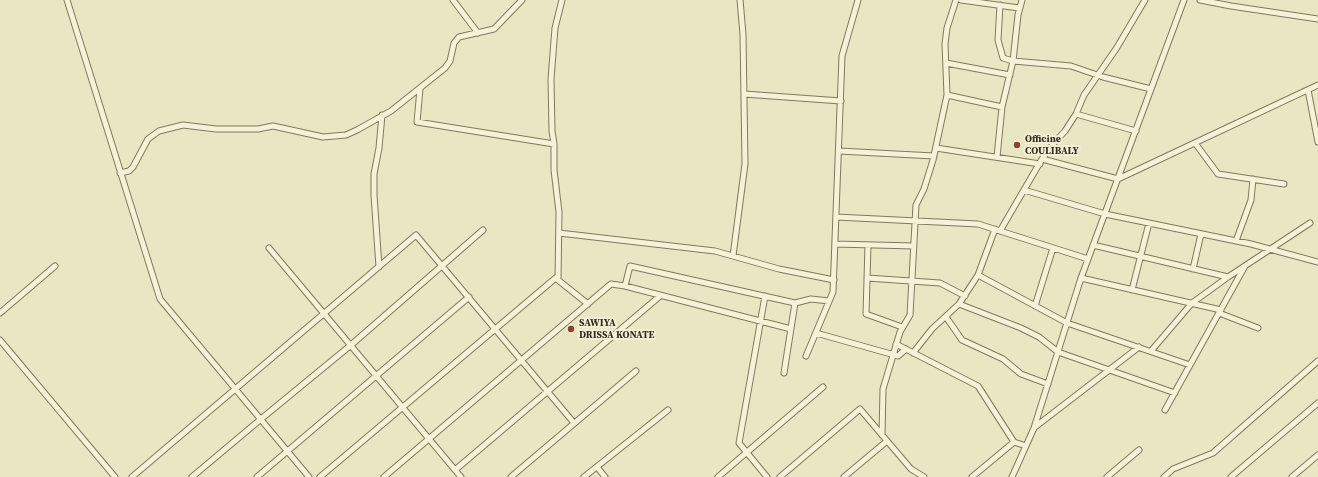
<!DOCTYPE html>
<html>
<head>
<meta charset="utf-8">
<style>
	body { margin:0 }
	canvas { display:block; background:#e9e6c4 }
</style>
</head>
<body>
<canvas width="1318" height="477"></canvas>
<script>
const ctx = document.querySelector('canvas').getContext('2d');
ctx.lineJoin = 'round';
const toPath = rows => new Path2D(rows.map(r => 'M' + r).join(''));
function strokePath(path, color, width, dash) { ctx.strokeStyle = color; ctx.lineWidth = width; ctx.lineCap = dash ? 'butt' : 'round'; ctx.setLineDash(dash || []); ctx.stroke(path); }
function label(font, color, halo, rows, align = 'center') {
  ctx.font = font + ' "Source Serif 4",serif'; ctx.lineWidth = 4; ctx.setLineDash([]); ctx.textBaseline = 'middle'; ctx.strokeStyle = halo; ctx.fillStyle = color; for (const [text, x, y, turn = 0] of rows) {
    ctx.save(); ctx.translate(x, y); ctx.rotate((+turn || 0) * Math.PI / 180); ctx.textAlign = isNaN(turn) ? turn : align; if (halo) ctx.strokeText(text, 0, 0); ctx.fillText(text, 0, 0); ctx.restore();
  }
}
const minor = toPath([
	[67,0,160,299,309,477],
	[453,0,478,33],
	[562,0,555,28,551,79,552,131,554,144,554,170,559,212,558,280,588,304],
	[961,0,1019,8],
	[1200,0,1231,6,1318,19],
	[1000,5,998,40,1003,58,1013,61,1071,66,1103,77,1151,89],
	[946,63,1010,75],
	[420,89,417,122,554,144],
	[1308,90,1318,142],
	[744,94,841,101],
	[947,95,1002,107],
	[1076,114,1136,131],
	[1195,143,1218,174,1284,184],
	[936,148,1040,164],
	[839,151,934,156],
	[997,157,1002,107,1013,61,1018,15,1022,0],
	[1042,159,1118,179,1318,85],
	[120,173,129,171,133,167,148,139,159,131,183,125,216,129,258,129,273,126,323,137,346,135,357,130,391,111,445,68,450,61,454,43,459,37,494,29,522,0],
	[1024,190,1105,214,1251,244,1318,262],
	[836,217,978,224,1088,259],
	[1000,231,1042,159,1054,143,1065,131,1076,114,1084,95,1116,49,1145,0],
	[559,233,715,251,779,269,834,280],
	[1236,241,1251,200,1253,179],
	[835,244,914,246],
	[868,245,866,314,902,327],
	[1093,245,1228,277],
	[269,248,461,477],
	[733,256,745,164,743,34,740,0],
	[379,267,374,195,374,174,379,148,382,115],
	[1193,269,1201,234],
	[978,275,1067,323,1190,365],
	[867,278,940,283,965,296],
	[1081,278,1221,310],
	[625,286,630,266,795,303,811,299,829,301],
	[1132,290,1149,223],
	[765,296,739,443,767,477],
	[959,304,1021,328,1039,337,1058,352,1175,393],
	[1035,306,1053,248],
	[0,313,55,266],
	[1219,313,1258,328],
	[946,317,962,340,1003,359,1021,374,1048,384],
	[816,333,898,356,906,349],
	[0,340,115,477],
	[896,344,978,386,1014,442,1026,446],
	[1151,351,1192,303,1228,277,1310,223],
	[913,353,932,329,959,304,978,275,995,229],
	[806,356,833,292,842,56,858,0],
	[784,373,795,303],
	[1165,410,1245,266],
	[1035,427,1139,347],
	[882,435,883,389,900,332,910,315,916,205,924,189,933,160,947,95,945,44,947,28,956,0],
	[597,467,605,477],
	[455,470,660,296],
	[132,477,416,235,574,423],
	[192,477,261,419,351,345,483,230],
	[257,477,469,297],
	[320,477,558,276],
	[384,477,611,284,625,286,791,329],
	[511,477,636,371],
	[584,477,668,410],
	[718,477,823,387],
	[780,477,860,409,911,469,924,477],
	[844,477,887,441],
	[972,477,1014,442],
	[1012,477,1034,428,1081,278,1184,0],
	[1107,477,1139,450],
	[1164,477,1173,469,1213,453,1318,361],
	[1231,477,1318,403],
	[1292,477,1318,455]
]);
const markers = [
	[1017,145,4,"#8c4432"],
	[571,329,4,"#8c4432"]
];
const poiNames = [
	["Officine",1025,139],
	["COULIBALY",1025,151],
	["SAWIYA",579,323],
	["DRISSA KONATE",579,335]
];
strokePath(minor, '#82795c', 7);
strokePath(minor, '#f5f2d7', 5);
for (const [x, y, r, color] of markers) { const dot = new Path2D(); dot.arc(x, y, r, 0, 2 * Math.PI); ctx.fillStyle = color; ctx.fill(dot); strokePath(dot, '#f2efd3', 1.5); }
label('bold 10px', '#342d1f', '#f2efd3', poiNames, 'left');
</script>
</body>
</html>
